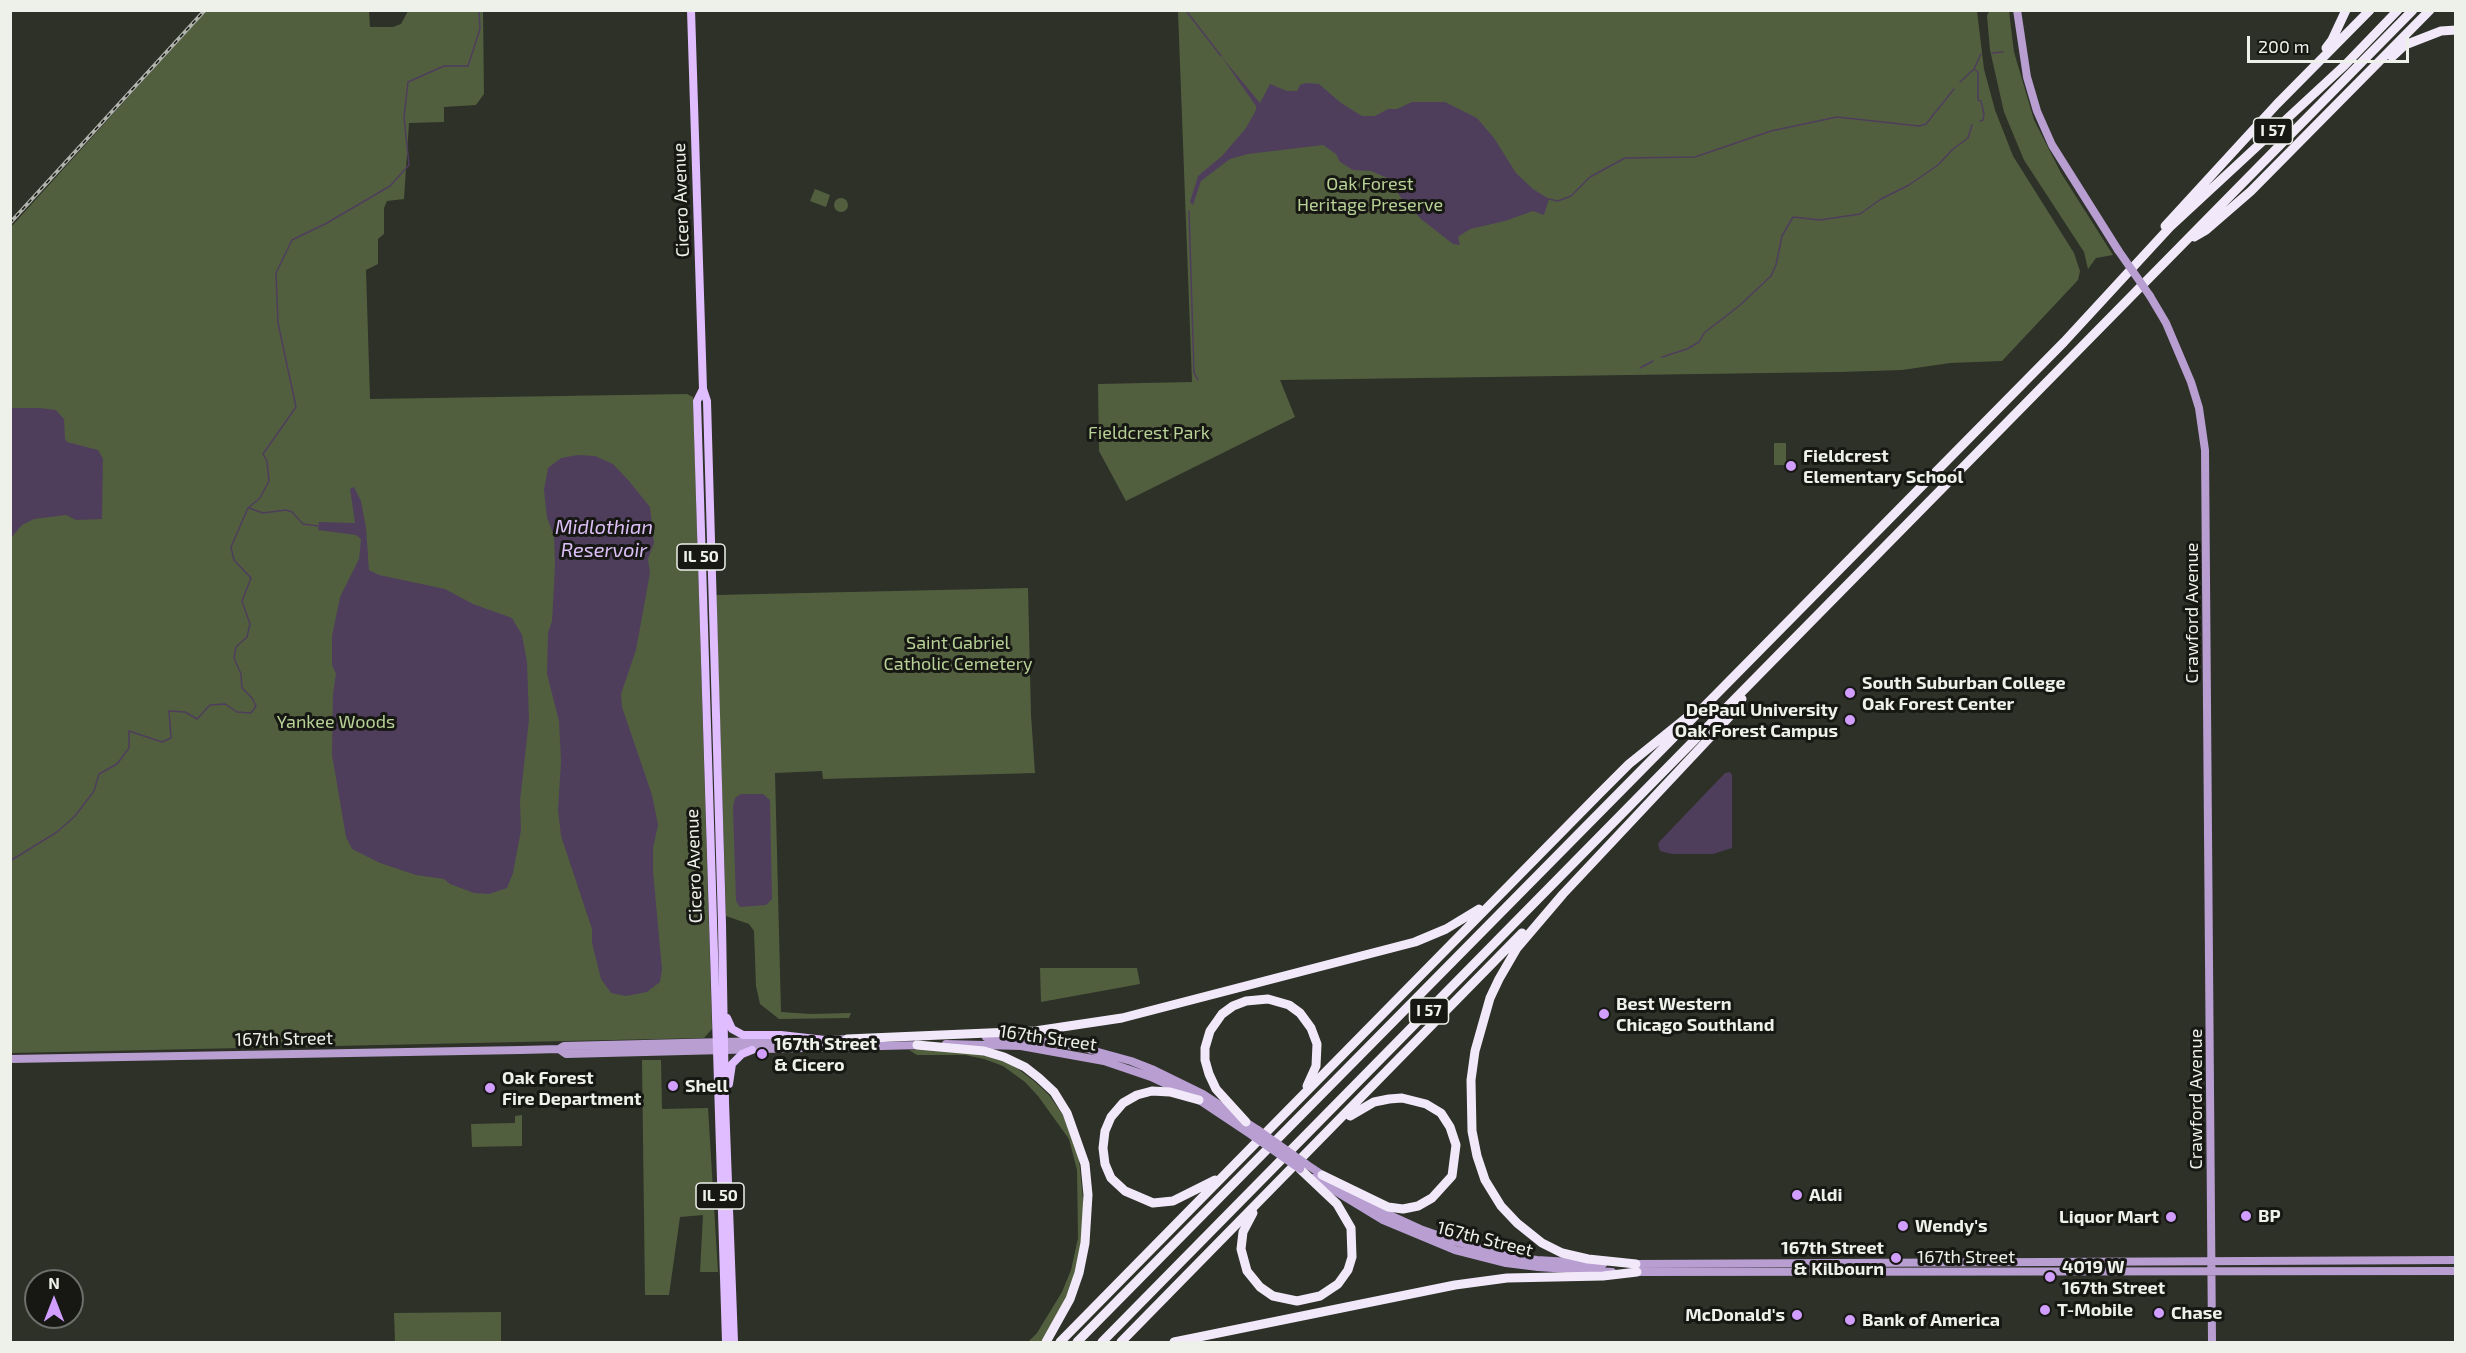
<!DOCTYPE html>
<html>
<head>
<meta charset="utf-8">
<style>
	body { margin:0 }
	#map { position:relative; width:2466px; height:1353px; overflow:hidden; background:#2d3128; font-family:"Exo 2",sans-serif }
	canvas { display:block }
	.frame { position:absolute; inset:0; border:12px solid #eef1ea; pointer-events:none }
	.north { position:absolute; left:24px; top:1269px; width:60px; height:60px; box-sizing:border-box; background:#171814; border:2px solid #6d6f6a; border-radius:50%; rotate:0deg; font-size:16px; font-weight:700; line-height:24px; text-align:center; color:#eef1ea }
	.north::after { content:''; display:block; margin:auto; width:21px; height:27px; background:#d19dfe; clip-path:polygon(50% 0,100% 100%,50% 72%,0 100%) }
	.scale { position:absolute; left:2247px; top:36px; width:162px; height:27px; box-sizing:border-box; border:3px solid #eef1ea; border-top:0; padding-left:8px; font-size:18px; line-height:21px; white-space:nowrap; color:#eef1ea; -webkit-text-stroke:4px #171814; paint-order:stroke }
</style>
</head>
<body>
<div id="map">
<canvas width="2466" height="1353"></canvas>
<div class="frame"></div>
<div class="north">N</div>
<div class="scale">200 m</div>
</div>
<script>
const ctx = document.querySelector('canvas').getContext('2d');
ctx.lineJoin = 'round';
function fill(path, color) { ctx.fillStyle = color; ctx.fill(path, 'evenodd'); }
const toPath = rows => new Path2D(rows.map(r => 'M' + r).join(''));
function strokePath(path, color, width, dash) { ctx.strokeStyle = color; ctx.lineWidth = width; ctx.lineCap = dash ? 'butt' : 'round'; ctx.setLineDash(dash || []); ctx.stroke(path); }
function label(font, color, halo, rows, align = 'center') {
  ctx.font = font + ' "Exo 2",sans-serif'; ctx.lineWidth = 6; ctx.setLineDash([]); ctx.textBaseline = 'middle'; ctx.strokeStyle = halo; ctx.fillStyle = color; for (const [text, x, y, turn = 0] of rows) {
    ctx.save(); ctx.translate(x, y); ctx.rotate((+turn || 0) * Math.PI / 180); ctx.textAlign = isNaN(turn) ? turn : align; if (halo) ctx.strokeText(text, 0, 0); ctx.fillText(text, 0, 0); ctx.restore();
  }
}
const green = toPath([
	[206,11,369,11,370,27,393,27,401,24,408,11,483,11,484,94,476,105,444,107,444,122,409,123,404,199,387,201,384,208,384,234,378,239,378,264,366,270,370,399,687,394,693,397,712,1029,704,1038,11,1053,11,227],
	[1178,11,1977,11,1984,69,1995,110,2013,156,2074,253,2080,271,2078,280,2002,361,1950,363,1902,370,1839,372,1280,380,1295,417,1126,501,1099,451,1098,384,1192,382],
	[1989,11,2009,11,2014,52,2034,120,2061,173,2113,255,2096,258,2088,269,2084,252,2024,160,2004,112,1990,50,1987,16],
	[815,189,830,195,826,207,810,201],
	'834 205a7 7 0 1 1 14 0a7 7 0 1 1-14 0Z',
	[1774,443,1786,443,1786,465,1774,465],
	[1028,588,1031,715,1035,773,823,779,822,771,775,773,781,1012,811,1014,851,1013,849,1018,779,1019,760,1004,756,986,754,931,749,924,726,916,716,595],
	[1040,968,1137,968,1140,984,1041,1002],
	[923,1049,993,1056,1014,1066,1034,1081,1049,1095,1063,1115,1079,1159,1084,1210,1081,1246,1073,1279,1062,1306,1043,1342,1028,1342,1037,1333,1062,1292,1071,1270,1078,1238,1077,1170,1069,1139,1038,1096,1025,1082,1003,1066,984,1059,965,1055,917,1055,909,1050],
	[642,1060,661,1060,662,1109,708,1108,718,1272,700,1272,703,1215,680,1217,669,1295,645,1295],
	[522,1115,522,1146,472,1147,471,1124,515,1123,515,1116],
	[501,1312,501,1342,395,1342,394,1313]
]);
const water = toPath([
	[1221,56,1260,103,1270,84,1287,91,1297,91,1300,85,1306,83,1319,84,1341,103,1362,116,1375,116,1388,109,1397,109,1412,102,1445,102,1477,118,1494,138,1516,173,1533,189,1549,199,1544,215,1533,211,1505,221,1470,229,1458,237,1460,245,1453,244,1421,219,1402,199,1387,178,1371,171,1353,170,1340,162,1336,154,1323,145,1248,154,1230,159,1201,181,1193,205,1190,202,1198,176,1222,156,1246,128,1256,110,1256,106],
	[11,408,40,408,56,410,64,419,65,439,67,442,98,450,103,459,102,519,76,520,66,515,34,519,22,525,11,538],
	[578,455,595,456,613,464,629,481,650,507,654,543,648,559,650,573,636,650,621,694,622,707,652,795,658,825,653,848,653,871,662,969,660,982,647,992,626,996,611,993,601,979,592,943,592,929,561,836,558,810,561,761,559,721,547,674,548,633,552,621,555,566,554,535,547,518,544,490,548,468,561,458],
	[354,487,361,501,366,528,369,570,379,575,445,589,473,604,512,618,522,635,527,662,529,720,520,801,521,830,513,873,507,888,489,894,474,893,450,884,444,879,416,875,380,863,352,849,346,837,332,755,333,693,336,674,332,665,332,636,340,597,359,559,361,539,356,535,318,530,319,522,355,523,350,489],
	[1730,772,1732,775,1732,848,1713,854,1672,854,1660,851,1658,844,1660,841,1725,773],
	[741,794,763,794,770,800,772,899,766,905,740,907,736,901,733,807,735,798]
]);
const stream = toPath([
	[1187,12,1221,56],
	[1992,53,2003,52],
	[1974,69,1978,72,1978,100,1981,101,1984,114,1983,120,1980,121],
	[1960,82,1974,69,1981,54],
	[1549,199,1558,201,1571,196,1590,177,1625,158,1695,157,1771,131,1837,117,1919,126,1926,124,1954,89],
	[1189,211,1194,373,1198,380],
	[1662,357,1687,349,1699,342,1704,333,1739,306,1771,276,1776,265,1782,236,1793,217,1820,220,1860,214,1881,199,1909,185,1938,165,1953,149,1968,138,1972,125],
	[1640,368,1653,361],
	[249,508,263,513,286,510,292,512,303,524,318,526],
	[10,861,57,832,75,816,94,791,99,774,117,764,129,748,129,731,162,742,171,738,169,711,185,712,197,719,210,705,225,704,237,712,251,713,256,706,252,698,242,688,241,674,234,658,236,647,247,637,250,624,242,601,251,578,234,560,231,547,248,508,260,498,269,481,267,461,263,454,296,407,278,323,276,273,292,240,327,223,390,186,409,165,404,117,408,82,444,66,468,66,480,29,479,10]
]);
const secondary = toPath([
	[2017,10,2027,77,2037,111,2052,145,2118,250],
	[2150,296,2166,323,2191,382,2199,408,2205,450,2212,1342],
	[986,1037,1048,1042,1080,1047,1131,1061,1154,1070,1203,1094,1258,1130],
	[822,1040,852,1039],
	[946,1044,1021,1046,1104,1061,1151,1077,1172,1087,1199,1100,1253,1136],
	[559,1049,566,1054,922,1045],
	[10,1059,521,1050,559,1049,564,1046,804,1040],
	[1306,1164,1327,1178],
	[1314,1178,1383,1220,1455,1250,1506,1263,1538,1267,1612,1272],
	[1339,1187,1385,1213,1420,1229,1457,1242,1507,1256,1537,1260,1603,1264],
	[1633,1264,2456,1260],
	[1633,1272,2456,1271]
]);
const primary = toPath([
	[691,10,703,389,707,401,722,924,725,1102,734,1342],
	[703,389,697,401,726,1342],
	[727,1018,732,1029,743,1035,781,1035,825,1040],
	[729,1084,732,1064,742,1054,752,1050]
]);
const motorway = toPath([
	[2326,48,2332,40,2346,10],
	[2392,57,2405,45,2441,31,2456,30],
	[2165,226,2277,104,2370,10],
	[2194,237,2206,230,2251,191,2430,10],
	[847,1039,1035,1031,1122,1018,1415,942,1446,929,1479,909],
	[917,1045,984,1051,1004,1057,1025,1067,1039,1078,1054,1092,1067,1113,1085,1164,1088,1195,1085,1243,1079,1273,1070,1299,1046,1342],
	[1199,1100,1170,1092,1152,1091,1137,1095,1123,1103,1111,1117,1105,1131,1103,1148,1105,1164,1111,1178,1125,1191,1153,1203,1173,1201,1215,1180],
	[1246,1122,1216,1089,1209,1074,1205,1060,1205,1048,1210,1031,1222,1014,1233,1006,1246,1001,1268,999,1289,1005,1300,1013,1311,1028,1317,1044,1316,1066,1307,1086],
	[1322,1175,1388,1207,1403,1209,1418,1206,1432,1198,1452,1176,1456,1145,1450,1127,1441,1113,1426,1104,1402,1098,1389,1099,1374,1102,1350,1116],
	[1253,1213,1243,1232,1241,1249,1247,1271,1260,1287,1273,1296,1297,1301,1320,1296,1338,1284,1348,1270,1352,1257,1351,1228,1337,1204,1300,1169],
	[1636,1264,1588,1259,1562,1253,1542,1243,1517,1223,1501,1206,1485,1180,1477,1156,1472,1131,1471,1080,1475,1051,1490,998,1499,979,1517,948,1563,894,1732,714,1742,699],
	[1060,1342,1599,794,1629,764,1691,714],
	[1077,1342,2064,342,2170,227,2345,65,2398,10],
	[1102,1342,2413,10],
	[1121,1342,1522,933],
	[1174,1342,1455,1285,1507,1278,1603,1276,1637,1272]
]);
const rail = toPath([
	[10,223,205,10]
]);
const secondaryBridge = toPath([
	[2118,250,2150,296],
	[1258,1130,1306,1164],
	[1253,1136,1300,1169]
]);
const markers = [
	[1791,466,6,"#d19dfe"],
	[1850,693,6,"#d19dfe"],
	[1850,720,6,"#d19dfe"],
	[1604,1014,6,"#d19dfe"],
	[762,1054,6,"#d19dfe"],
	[673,1086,6,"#d19dfe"],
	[490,1088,6,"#d19dfe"],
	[1797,1195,6,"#d19dfe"],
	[2246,1216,6,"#d19dfe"],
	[2171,1217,6,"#d19dfe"],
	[1903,1226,6,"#d19dfe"],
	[1896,1258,6,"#d19dfe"],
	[2050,1277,6,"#d19dfe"],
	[2045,1310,6,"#d19dfe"],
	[2159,1313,6,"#d19dfe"],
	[1797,1315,6,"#d19dfe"],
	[1850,1320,6,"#d19dfe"]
];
const shields = [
	[2273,131,39],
	[701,557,48],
	[1429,1011,39],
	[720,1196,48]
];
const shieldNames = [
	["I 57",2273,131],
	["IL 50",701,557],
	["I 57",1429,1011],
	["IL 50",720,1196]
];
const parkNames = [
	["Oak Forest",1370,184],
	["Heritage Preserve",1370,205],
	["Fieldcrest Park",1149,433],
	["Saint Gabriel",958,643],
	["Catholic Cemetery",958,664],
	["Yankee Woods",336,722]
];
const streetNames = [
	["Cicero Avenue",681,200,-92],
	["Crawford Avenue",2192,613,-90],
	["Cicero Avenue",694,866,-92],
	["167th Street",1048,1038,8],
	["167th Street",284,1039,-1],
	["Crawford Avenue",2196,1099,-90],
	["167th Street",1485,1239,14],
	["167th Street",1966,1257]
];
const poiNames = [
	["Fieldcrest",1803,456],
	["Elementary School",1803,477],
	["South Suburban College",1862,683],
	["Oak Forest Center",1862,704],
	["DePaul University",1838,710,"right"],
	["Oak Forest Campus",1838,731,"right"],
	["Best Western",1616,1004],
	["Chicago Southland",1616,1025],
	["167th Street",774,1044],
	["& Cicero",774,1065],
	["Oak Forest",502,1078],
	["Fire Department",502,1099],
	["Shell",685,1086],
	["Aldi",1809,1195],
	["BP",2258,1216],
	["Liquor Mart",2159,1217,"right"],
	["Wendy's",1915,1226],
	["167th Street",1884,1248,"right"],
	["& Kilbourn",1884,1269,"right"],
	["4019 W",2062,1267],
	["167th Street",2062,1288],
	["T-Mobile",2057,1310],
	["Chase",2171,1313],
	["McDonald's",1785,1315,"right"],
	["Bank of America",1862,1320]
];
const waterNames = [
	["Midlothian",604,527],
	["Reservoir",604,550]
];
fill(green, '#525f3f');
fill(water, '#4e3e5c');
strokePath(stream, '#4e3e5c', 1.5);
strokePath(secondary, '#b89ed1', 8);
strokePath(primary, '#dfbdff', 8);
strokePath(motorway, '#f1e9f9', 9);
strokePath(rail, '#afb3ab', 4);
strokePath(rail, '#171814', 1.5, [4.5]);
strokePath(secondaryBridge, '#b89ed1', 8);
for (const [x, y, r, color] of markers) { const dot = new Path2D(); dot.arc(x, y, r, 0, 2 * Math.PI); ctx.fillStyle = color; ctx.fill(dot); strokePath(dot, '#171814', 2); }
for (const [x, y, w] of shields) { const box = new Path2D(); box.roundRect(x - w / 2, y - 13, w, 26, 4.5); ctx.fillStyle = '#171814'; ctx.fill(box); strokePath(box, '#eef1ea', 1.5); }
label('bold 16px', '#eef1ea', null, shieldNames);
label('18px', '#b8d196', '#171814', parkNames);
label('18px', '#eef1ea', '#171814', streetNames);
label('bold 18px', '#eef1ea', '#171814', poiNames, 'left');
label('italic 20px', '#dec0f9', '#171814', waterNames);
</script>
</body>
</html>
